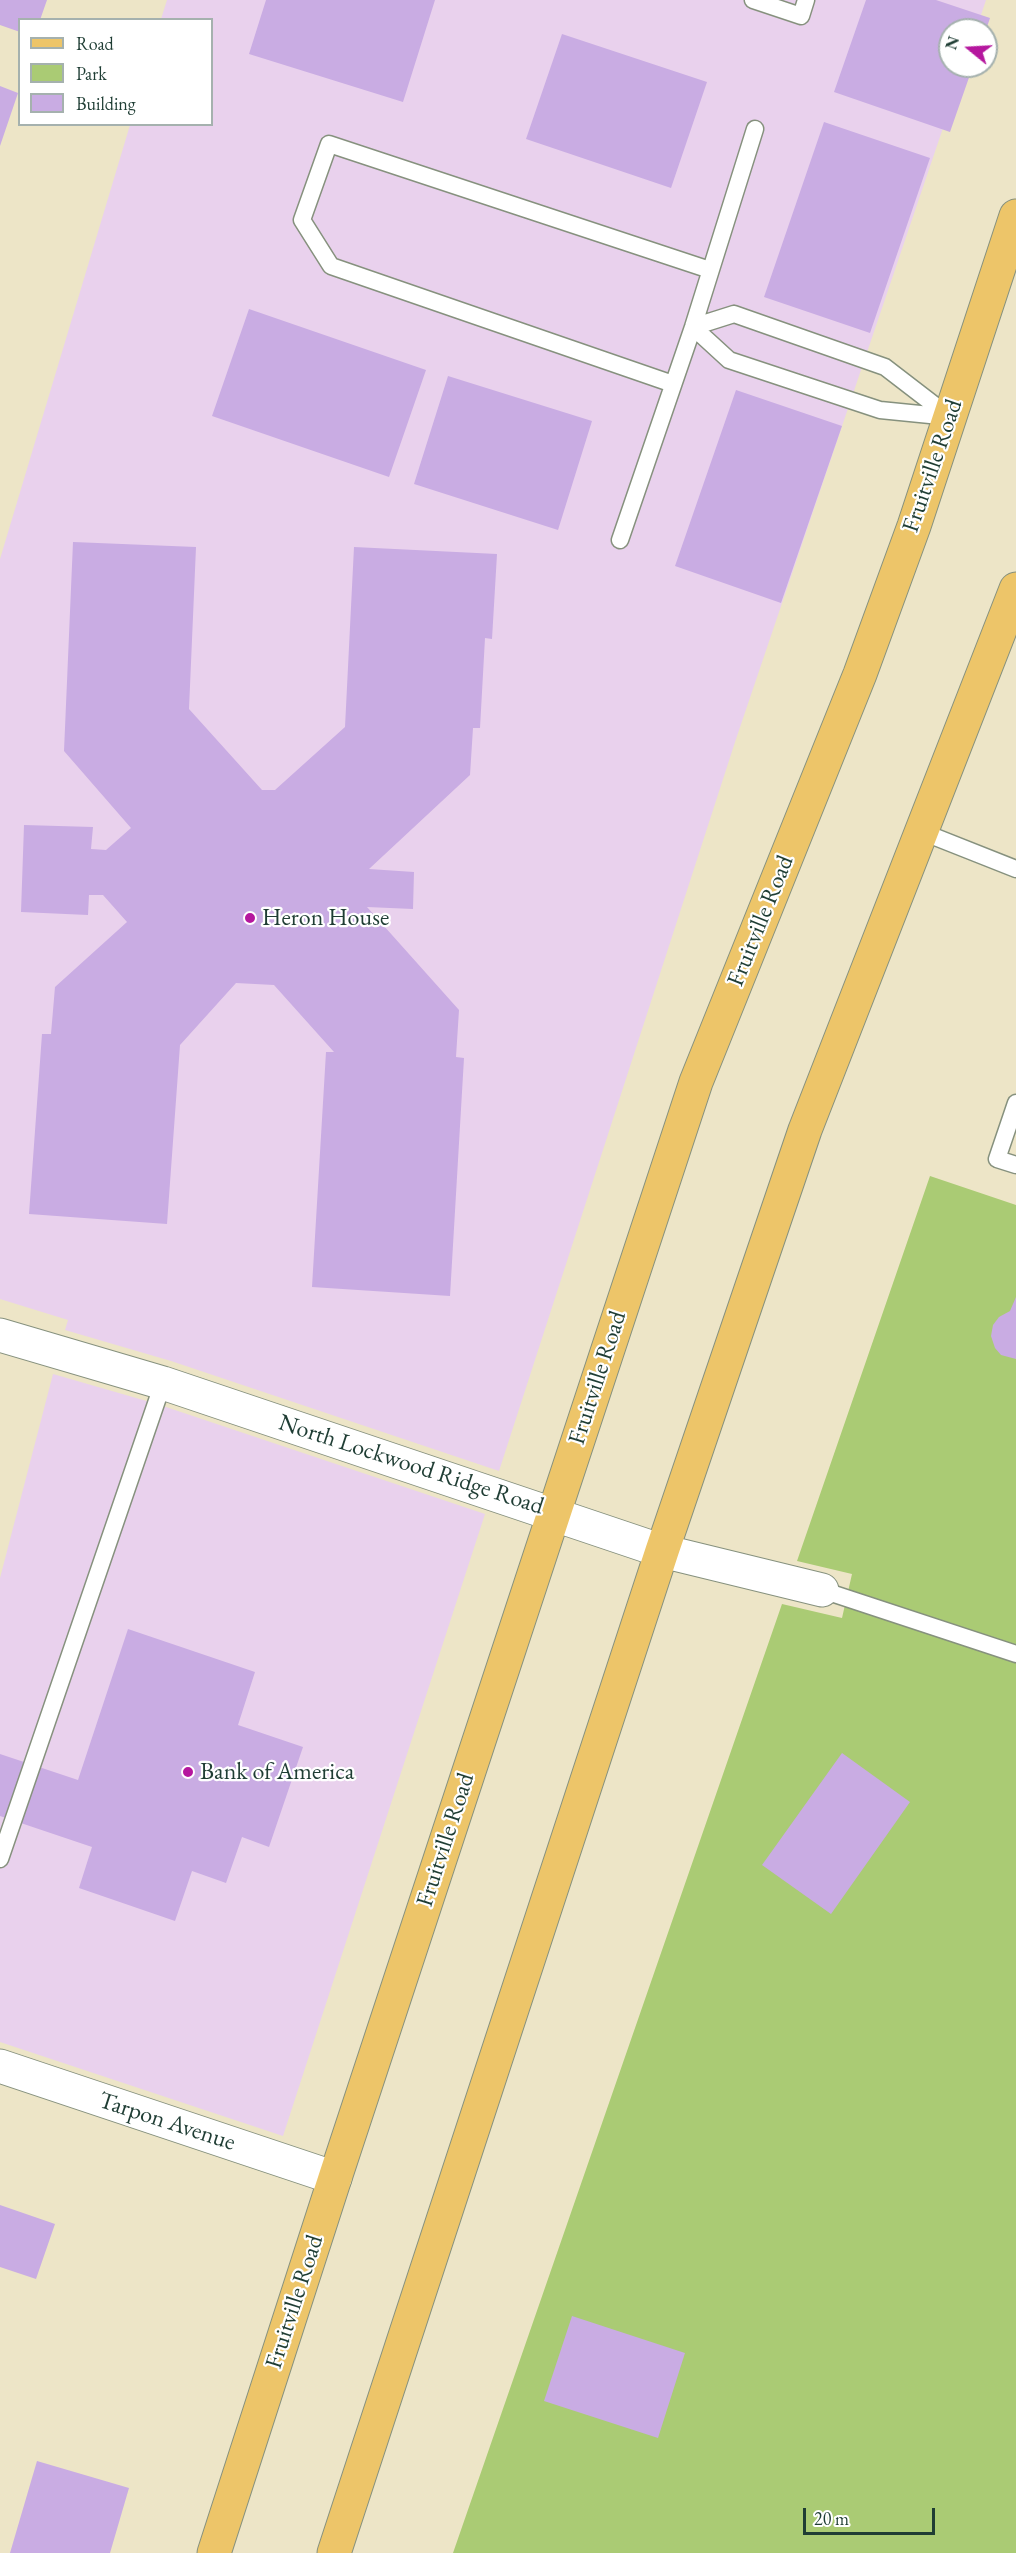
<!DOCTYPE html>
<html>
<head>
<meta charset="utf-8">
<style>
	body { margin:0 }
	#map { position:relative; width:1016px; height:2553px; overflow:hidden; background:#ede5c7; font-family:"EB Garamond",serif }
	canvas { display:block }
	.legend { position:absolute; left:18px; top:18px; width:195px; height:108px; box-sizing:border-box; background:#fff; border:2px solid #a5b1ae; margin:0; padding:8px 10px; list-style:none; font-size:18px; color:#1f3d34 }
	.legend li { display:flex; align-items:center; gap:12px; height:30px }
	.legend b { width:30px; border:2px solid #a5b1ae }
	.north { position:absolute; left:938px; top:18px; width:60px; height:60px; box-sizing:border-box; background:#fff; border:2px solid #a5b1ae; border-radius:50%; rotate:288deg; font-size:16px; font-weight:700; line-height:24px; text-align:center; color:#1f3d34 }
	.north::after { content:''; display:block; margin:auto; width:21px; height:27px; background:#b5179e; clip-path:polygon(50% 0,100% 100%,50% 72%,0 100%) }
	.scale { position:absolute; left:803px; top:2508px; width:132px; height:27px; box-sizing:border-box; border:3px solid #1f3d34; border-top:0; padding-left:8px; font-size:18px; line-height:21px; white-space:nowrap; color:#1f3d34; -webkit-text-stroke:4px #fff; paint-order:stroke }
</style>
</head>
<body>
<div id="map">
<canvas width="1016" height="2553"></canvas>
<ul class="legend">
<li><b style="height:8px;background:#edc569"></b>Road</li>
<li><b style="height:16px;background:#aacb74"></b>Park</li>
<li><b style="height:16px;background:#c9ace3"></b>Building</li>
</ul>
<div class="north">N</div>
<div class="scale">20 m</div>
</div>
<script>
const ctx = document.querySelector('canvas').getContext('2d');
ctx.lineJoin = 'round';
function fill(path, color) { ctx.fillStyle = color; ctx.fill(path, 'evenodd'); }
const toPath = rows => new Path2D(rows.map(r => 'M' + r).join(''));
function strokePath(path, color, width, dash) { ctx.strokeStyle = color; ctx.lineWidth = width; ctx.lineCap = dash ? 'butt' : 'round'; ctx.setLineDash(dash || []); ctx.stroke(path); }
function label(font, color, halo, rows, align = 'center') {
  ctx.font = font + ' "EB Garamond",serif'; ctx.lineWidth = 4.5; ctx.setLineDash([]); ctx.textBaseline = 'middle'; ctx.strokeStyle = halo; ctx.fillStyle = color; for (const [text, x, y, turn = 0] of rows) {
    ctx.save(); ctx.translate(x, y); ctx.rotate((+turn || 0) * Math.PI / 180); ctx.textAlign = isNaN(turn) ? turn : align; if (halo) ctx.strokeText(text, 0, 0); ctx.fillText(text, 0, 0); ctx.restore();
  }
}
const built = toPath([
	[167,0,986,0,976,30,950,30,950,66,964,66,736,739,499,1471,171,1361,65,1330,68,1320,0,1299,0,559,130,125,212,124,212,20,161,19],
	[53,1374,157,1404,485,1514,283,2136,0,2042,0,1578]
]);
const green = toPath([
	[930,1176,1016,1205,1016,2553,453,2553,782,1604,842,1618,852,1574,797,1561]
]);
const building = toPath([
	[0,0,47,0,40,20,20,20,20,32,0,25],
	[266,0,435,0,403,102,249,54],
	[866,0,936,0,990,18,986,30,950,30,950,66,973,66,950,132,834,92],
	[562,34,707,82,671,188,526,139],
	[0,86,18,93,0,146],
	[824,122,930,158,870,333,764,297],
	[249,309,426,370,389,477,212,416],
	[448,376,592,421,558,530,414,484],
	[736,390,842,426,781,603,675,566],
	[73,542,196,547,189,709,262,790,275,790,345,727,354,547,497,554,492,639,485,638,480,728,473,728,470,775,369,869,414,872,413,909,367,907,459,1010,456,1057,464,1058,450,1296,312,1287,326,1052,334,1052,274,985,236,983,180,1045,167,1224,29,1214,42,1034,51,1034,55,987,127,922,103,895,89,895,88,915,21,912,24,825,93,827,91,849,106,850,131,828,64,751],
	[1016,1297,1016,1359,1001,1355,995,1348,991,1336,993,1325,999,1317,1010,1311],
	[128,1629,255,1672,238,1725,303,1747,269,1847,242,1837,226,1883,192,1871,175,1921,79,1888,92,1847,0,1816,0,1754,78,1780],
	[842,1753,910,1802,831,1914,762,1865],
	[0,2205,55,2224,36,2279,0,2267],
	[572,2316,685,2353,658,2438,544,2401],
	[37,2461,129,2488,110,2553,10,2553]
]);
const service = toPath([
	[753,0,801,16,806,0],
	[734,314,885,367,950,417,880,410,729,360,693,327,734,314],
	[673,384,331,266,302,220,329,144,710,270],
	[620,540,693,327,755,129],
	[920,831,1016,869],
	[1016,1103,997,1159,1016,1165],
	[822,1590,1016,1654],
	[0,1859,163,1383]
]);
const minor = toPath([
	[662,1551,822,1590],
	[0,2066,335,2178]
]);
const tertiary = toPath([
	[0,1335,163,1383,662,1551]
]);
const primary = toPath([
	[214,2553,335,2178,696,1082,860,674,914,526,1016,216],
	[334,2553,662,1551,805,1130,1016,589]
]);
const markers = [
	[250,918,6,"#b5179e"],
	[188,1772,6,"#b5179e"]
];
const streetNames = [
	["Fruitville Road",933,466,-71],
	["Fruitville Road",761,921,-68],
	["Fruitville Road",598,1378,-72],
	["North Lockwood Ridge Road",411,1465,18],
	["Fruitville Road",446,1840,-72],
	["Tarpon Avenue",167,2122,18],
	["Fruitville Road",295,2302,-72]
];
const poiNames = [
	["Heron House",262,918],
	["Bank of America",200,1772]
];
fill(built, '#e9d1ed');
fill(green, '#aacb74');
fill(building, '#c9ace3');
strokePath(service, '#86917e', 19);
strokePath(minor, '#86917e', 35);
strokePath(tertiary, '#86917e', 35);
strokePath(primary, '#86917e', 35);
strokePath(service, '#fff', 16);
strokePath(minor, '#fff', 33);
strokePath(tertiary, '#fff', 33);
strokePath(primary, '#edc569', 33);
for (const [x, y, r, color] of markers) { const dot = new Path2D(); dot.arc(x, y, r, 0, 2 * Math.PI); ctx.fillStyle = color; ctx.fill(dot); strokePath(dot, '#fff', 2); }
label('24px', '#1f3d34', '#fff', streetNames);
label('24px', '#1f3d34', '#fff', poiNames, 'left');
</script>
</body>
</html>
